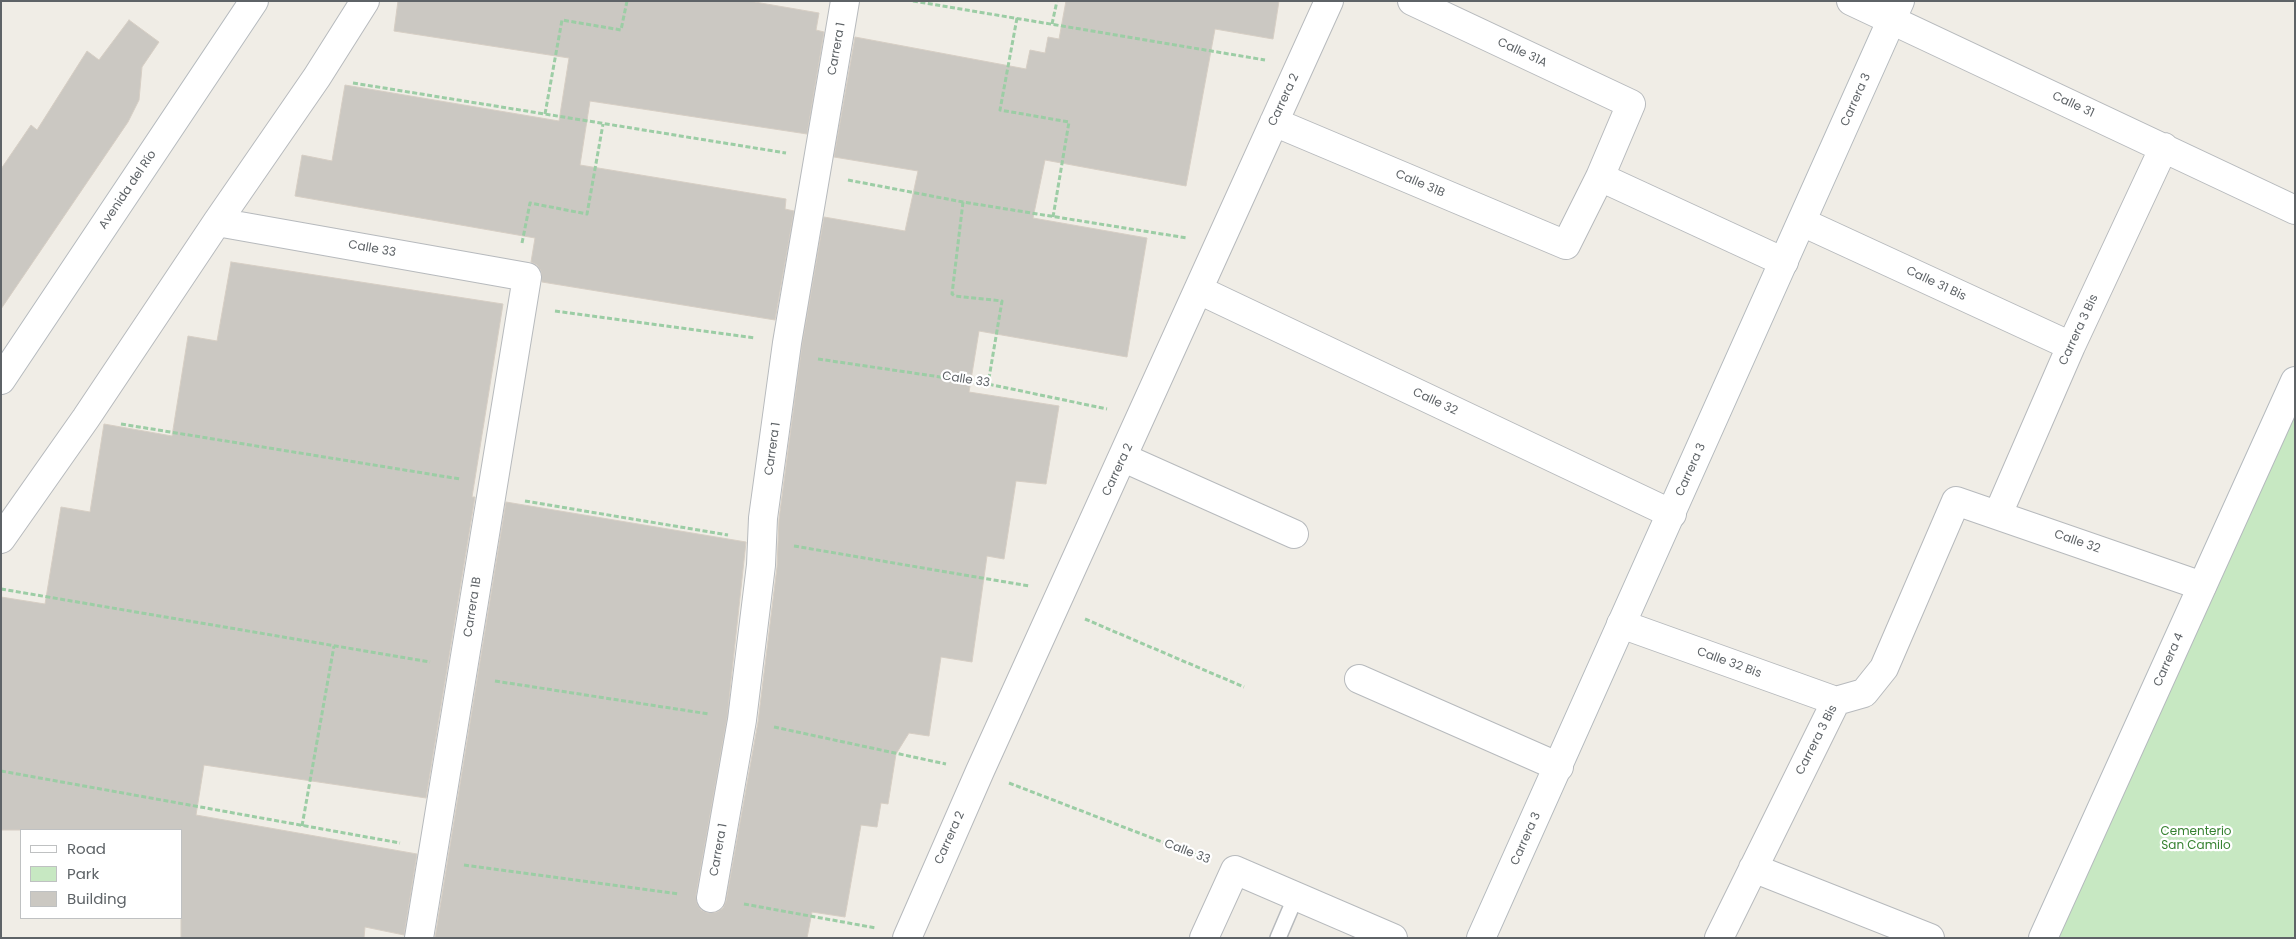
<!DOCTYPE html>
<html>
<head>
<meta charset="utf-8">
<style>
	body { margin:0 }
	#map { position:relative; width:2296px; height:939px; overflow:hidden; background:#f0ede6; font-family:Poppins,sans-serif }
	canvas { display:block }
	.frame { position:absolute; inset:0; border:2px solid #5e6367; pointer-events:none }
	.legend { position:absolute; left:20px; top:829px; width:162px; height:90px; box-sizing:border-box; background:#fff; border:1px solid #bfc1c2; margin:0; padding:6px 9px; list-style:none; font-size:15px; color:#5e6367 }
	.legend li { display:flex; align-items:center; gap:10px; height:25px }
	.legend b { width:25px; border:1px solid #bfc1c2 }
</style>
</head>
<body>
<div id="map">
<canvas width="2296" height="939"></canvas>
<div class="frame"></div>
<ul class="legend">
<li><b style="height:6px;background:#fff"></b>Road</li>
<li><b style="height:14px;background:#c7e8c2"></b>Park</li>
<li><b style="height:14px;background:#cbc8c2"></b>Building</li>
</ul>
</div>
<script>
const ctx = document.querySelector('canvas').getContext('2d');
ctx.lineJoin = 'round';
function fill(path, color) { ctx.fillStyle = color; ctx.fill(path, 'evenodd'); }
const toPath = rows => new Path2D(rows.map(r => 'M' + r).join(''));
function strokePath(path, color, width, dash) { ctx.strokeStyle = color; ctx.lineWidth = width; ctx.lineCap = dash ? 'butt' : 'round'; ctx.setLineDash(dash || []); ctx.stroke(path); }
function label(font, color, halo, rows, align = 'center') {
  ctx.font = font + ' Poppins,sans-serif'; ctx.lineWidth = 4.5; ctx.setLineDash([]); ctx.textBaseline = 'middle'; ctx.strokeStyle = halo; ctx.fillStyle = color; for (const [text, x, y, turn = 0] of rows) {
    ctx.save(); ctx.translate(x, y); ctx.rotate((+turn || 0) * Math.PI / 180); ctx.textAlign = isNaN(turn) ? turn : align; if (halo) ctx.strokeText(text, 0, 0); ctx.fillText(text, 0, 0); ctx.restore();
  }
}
const green = toPath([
	[2295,381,2295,938,2043,938]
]);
const building = toPath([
	[398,1,749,1,819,13,816,30,824,32,807,134,590,101,580,165,786,199,785,209,794,211,775,320,542,282,541,271,537,265,531,262,535,238,295,196,302,155,332,161,345,85,559,121,569,58,394,31,398,1],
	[1066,1,1279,1,1273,39,1215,29,1186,186,1045,160,1033,218,1147,238,1127,357,979,331,969,392,1059,406,1046,484,1016,481,1004,559,987,556,972,662,941,657,929,736,909,733,896,754,888,804,881,803,877,827,861,825,845,917,812,912,807,938,435,938,506,502,746,542,727,718,696,895,697,904,701,910,708,913,717,912,723,908,726,901,758,722,777,567,779,519,802,345,824,217,905,231,918,171,834,157,855,37,1026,69,1030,50,1045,53,1048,37,1059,39,1066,1],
	[129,20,159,42,142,67,139,100,128,122,1,309,1,169,31,125,37,130,87,51,99,60,129,20],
	[231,262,503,304,472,497,475,497,426,798,204,765,196,815,417,854,404,935,365,927,364,938,181,938,181,830,1,830,1,597,45,604,61,507,90,512,104,424,172,436,188,336,217,341,231,262]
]);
const path = toPath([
	[913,1,1265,60],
	[1017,18,1000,110,1069,122,1053,217],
	[1052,24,1057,1],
	[353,83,786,153],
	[545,114,562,20,621,30,627,1],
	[848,180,963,202,1187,238],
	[963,202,952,294,955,296,1002,301,988,384],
	[522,243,530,203,587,214,603,124],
	[555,311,755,338],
	[818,359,988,384,1107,409],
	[121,424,460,479],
	[525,501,728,535],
	[794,546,1029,586],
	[1,589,430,662],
	[1085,619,1244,687],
	[495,681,709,714],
	[774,727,946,764],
	[1,771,400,843],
	[1009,783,1204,858],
	[302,826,334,646],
	[464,865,679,894],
	[744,904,876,928]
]);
const lane = toPath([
	[1278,938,1296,896]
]);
const street = toPath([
	[1851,1,2295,210],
	[1274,122,1566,245,1600,177,1631,104,1412,1],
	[1600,177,1784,262],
	[217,222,527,277,419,938],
	[1802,222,2071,346],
	[1199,290,1672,514],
	[1124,458,1294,534],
	[1998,514,2071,346,2164,147],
	[1,539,86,418,217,222,317,77,365,1],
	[1621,624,1836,701],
	[1359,679,1559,767],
	[1753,868,1930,938],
	[711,898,742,720,761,565,763,518,787,343,845,1],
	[907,938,980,771,1329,1],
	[1204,938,1235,870,1393,938],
	[1719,938,1836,701,1864,693,1884,668,1956,501,2202,586]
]);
const secondary = toPath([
	[1,380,254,1],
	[1481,938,1900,1],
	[2043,938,2295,381]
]);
const streetNames = [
	["Carrera 1",837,49,-80],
	["Calle 31A",1522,53,25],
	["Carrera 2",1284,100,-65],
	["Carrera 3",1856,100,-66],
	["Calle 31",2073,105,25],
	["Calle 31B",1420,184,23],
	["Avenida del Río",128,190,-56],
	["Calle 33",372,249,10],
	["Calle 31 Bis",1936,284,25],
	["Carrera 3 Bis",2079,330,-65],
	["Calle 33",966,380,9],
	["Calle 32",1435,402,25],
	["Carrera 1",773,449,-82],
	["Carrera 2",1118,470,-65],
	["Carrera 3",1691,470,-66],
	["Calle 32",2077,542,19],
	["Carrera 1B",473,607,-81],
	["Carrera 4",2169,660,-66],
	["Calle 32 Bis",1729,663,20],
	["Carrera 3 Bis",1817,740,-63],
	["Carrera 2",950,838,-66],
	["Carrera 3",1526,839,-66],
	["Carrera 1",719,850,-80],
	["Calle 33",1187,852,21]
];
const parkNames = [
	["Cementerio",2196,832],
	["San Camilo",2196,846]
];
fill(green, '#c7e8c2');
fill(building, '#cbc8c2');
strokePath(building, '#d6cec4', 1);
strokePath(lane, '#b7babd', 18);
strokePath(street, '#b7babd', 30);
strokePath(secondary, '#b5babe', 30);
strokePath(path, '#9ccda5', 3, [5, 2.5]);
strokePath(lane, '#fff', 15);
strokePath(street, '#fff', 28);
strokePath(secondary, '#fff', 28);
label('12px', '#5e6367', '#fff', streetNames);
label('12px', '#378231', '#fff', parkNames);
</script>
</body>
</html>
